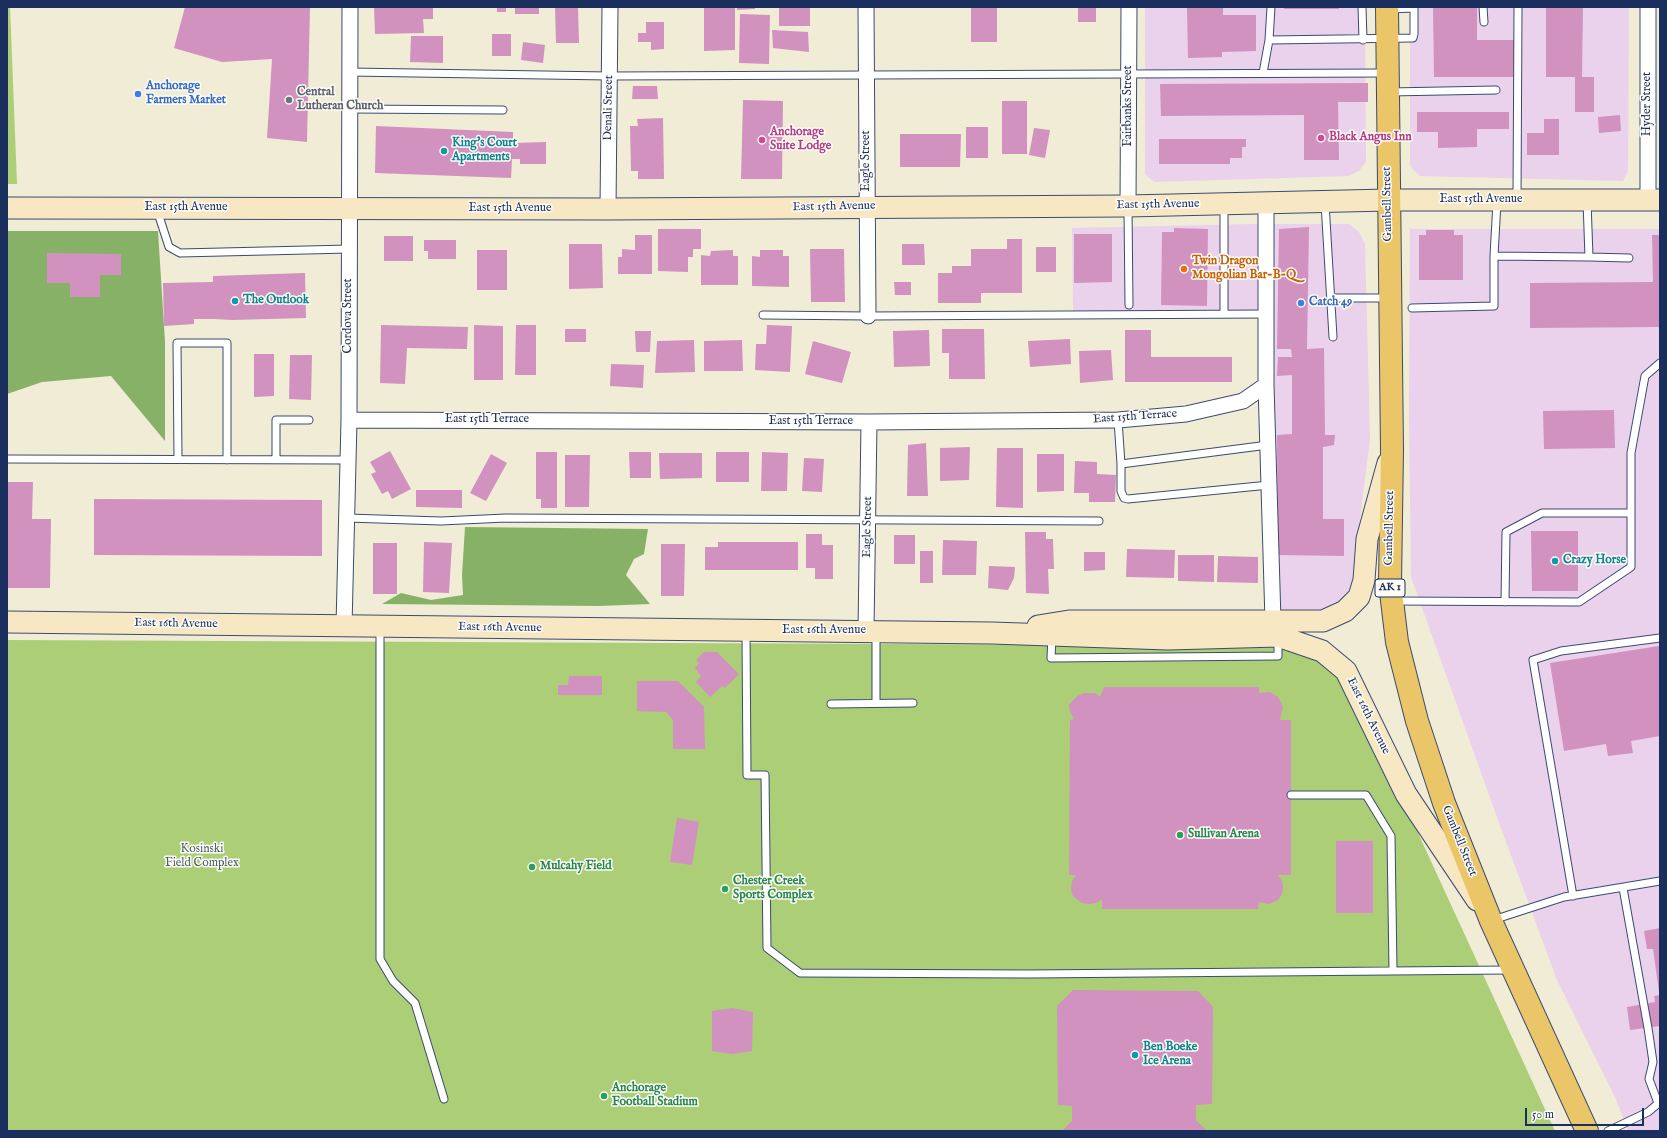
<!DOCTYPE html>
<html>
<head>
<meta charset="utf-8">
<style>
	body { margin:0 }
	#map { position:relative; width:1667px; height:1138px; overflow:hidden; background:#f0ecd5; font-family:"IM FELL English",serif }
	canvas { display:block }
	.frame { position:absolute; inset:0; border:8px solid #1b2f5e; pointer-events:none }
	.scale { position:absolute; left:1525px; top:1108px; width:119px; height:18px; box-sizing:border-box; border:2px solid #1b2f5e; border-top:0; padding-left:5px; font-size:12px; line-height:14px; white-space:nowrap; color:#1b2f5e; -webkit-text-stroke:3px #fdfcf7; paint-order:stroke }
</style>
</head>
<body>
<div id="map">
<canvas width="1667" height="1138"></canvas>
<div class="frame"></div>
<div class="scale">50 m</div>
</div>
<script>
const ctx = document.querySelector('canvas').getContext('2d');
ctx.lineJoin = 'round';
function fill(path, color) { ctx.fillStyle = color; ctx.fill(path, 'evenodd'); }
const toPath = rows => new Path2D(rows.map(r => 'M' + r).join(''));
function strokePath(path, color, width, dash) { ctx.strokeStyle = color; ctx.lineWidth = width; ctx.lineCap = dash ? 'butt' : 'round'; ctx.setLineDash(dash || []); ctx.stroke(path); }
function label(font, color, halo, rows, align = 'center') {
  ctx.font = font + ' "IM FELL English",serif'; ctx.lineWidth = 3; ctx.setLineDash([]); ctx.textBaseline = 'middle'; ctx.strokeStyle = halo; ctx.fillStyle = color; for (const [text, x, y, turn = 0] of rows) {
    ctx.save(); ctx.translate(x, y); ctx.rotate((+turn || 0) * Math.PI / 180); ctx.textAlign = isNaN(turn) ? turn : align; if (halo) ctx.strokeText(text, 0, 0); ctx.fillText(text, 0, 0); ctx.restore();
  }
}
const built = toPath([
	[1145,7,1365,7,1366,162,1359,171,1348,176,1154,182,1145,174],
	[1410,7,1629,7,1628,171,1623,181,1420,176,1410,166],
	[1253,224,1349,224,1359,232,1365,244,1370,439,1359,527,1357,575,1353,590,1335,610,1295,613,1273,608,1266,314,1073,315,1072,228],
	[1410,229,1660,229,1660,1131,1628,1131,1616,1099,1557,980,1498,820,1411,577,1409,414]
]);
const green = toPath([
	[7,7,10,7,17,184,7,184],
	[7,640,1332,646,1555,1131,7,1131]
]);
const forest = toPath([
	[7,231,158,231,165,342,165,441,111,376,42,382,7,394],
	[465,527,648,529,644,554,634,559,626,575,650,604,599,606,382,604,401,593,431,600,463,595,462,575]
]);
const building = toPath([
	[185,7,310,7,307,142,267,138,272,59,222,62,174,48],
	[374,7,433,7,433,19,423,19,424,33,375,34],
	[497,7,506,7,506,12,497,12],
	[515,7,539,7,539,14,515,14],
	[555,7,578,7,579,43,556,43],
	[704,7,735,7,735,50,704,51],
	[737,7,755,7,755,9,737,10],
	[779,7,810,7,810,26,779,26],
	[971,7,997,7,997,42,971,42],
	[1078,7,1096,7,1096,22,1078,22],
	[1187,7,1223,7,1223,15,1256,15,1256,51,1222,52,1222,57,1188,58],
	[1284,7,1339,7,1339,9,1284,9],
	[1433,7,1477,7,1477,40,1514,40,1514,77,1434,77],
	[1546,7,1583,7,1582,77,1594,77,1594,112,1575,112,1575,77,1546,77],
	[740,14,770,15,769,64,739,63],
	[646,22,664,22,664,49,651,50,651,42,638,42,638,33,646,33],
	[772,30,808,32,809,52,773,48],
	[492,34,511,34,511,56,492,56],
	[411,36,443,36,443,63,410,62],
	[523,42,545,45,543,63,521,60],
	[1368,83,1368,102,1338,102,1339,160,1304,160,1304,115,1161,116,1160,84],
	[633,86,657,86,658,99,632,99],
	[743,100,783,101,782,179,741,179],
	[1002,101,1027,101,1027,154,1002,154],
	[1417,112,1509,112,1509,129,1477,129,1477,147,1438,148,1438,132,1417,132],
	[1620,115,1621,131,1599,133,1598,117],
	[663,118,664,179,638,179,638,171,631,171,630,126,638,126,637,119],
	[1544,119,1559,119,1559,155,1527,155,1527,133,1544,133],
	[376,126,513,132,513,143,546,142,546,164,520,164,520,159,512,159,511,178,375,173],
	[966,127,988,127,988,158,966,158],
	[1034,128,1050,130,1045,158,1029,155],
	[900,134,961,134,960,167,900,167],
	[1159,139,1246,139,1246,147,1242,147,1242,158,1230,158,1230,164,1159,164],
	[1309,227,1307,349,1324,348,1325,435,1335,435,1334,445,1323,447,1323,519,1344,519,1344,556,1278,555,1277,435,1292,434,1292,375,1277,376,1278,357,1292,357,1291,349,1277,349,1279,229],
	[1174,228,1208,229,1207,306,1161,305,1162,232,1174,232],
	[658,229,701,229,701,249,693,249,693,257,688,257,688,272,658,271],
	[1426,230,1454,230,1454,235,1463,235,1463,280,1419,280,1419,235,1426,235],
	[1074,234,1112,234,1112,282,1074,283],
	[635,235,652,235,652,274,618,274,618,257,622,257,622,249,635,250],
	[1652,235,1660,235,1660,327,1530,328,1530,283,1653,282],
	[384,236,413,236,413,261,384,261],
	[1007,239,1022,239,1022,293,981,293,981,303,938,303,938,273,952,273,952,266,971,266,971,249,1007,249],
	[424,240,456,240,456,259,428,259,428,251,424,251],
	[569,244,602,244,603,288,569,289],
	[902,244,924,244,925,265,902,265],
	[1036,247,1056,247,1056,272,1036,272],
	[810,249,844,249,845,302,811,302],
	[477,250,507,250,507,290,477,290],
	[733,250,733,256,738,256,738,285,701,285,701,255,710,256,711,251],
	[760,250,783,250,783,256,789,256,789,287,752,286,752,256,760,257],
	[47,253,121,254,121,275,100,275,100,297,70,297,70,283,47,283],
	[305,273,306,318,232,320,214,319,194,319,194,324,164,326,163,283,213,282,213,276],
	[894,282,911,282,911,295,895,295],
	[381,325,468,327,467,349,407,348,405,384,380,383],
	[474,325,503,326,503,380,474,380],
	[516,325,536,325,536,375,515,375],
	[767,325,792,326,790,372,755,370,756,344,766,344],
	[565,329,586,329,586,342,565,342],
	[942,329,984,329,985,379,949,379,949,353,942,353],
	[929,330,930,366,894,367,893,331],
	[1125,330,1151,330,1151,357,1232,357,1232,382,1125,382],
	[635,331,651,331,650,352,636,352],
	[1070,339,1071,364,1030,367,1028,341],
	[694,340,695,372,655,373,657,341],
	[742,340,743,371,704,371,704,341],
	[813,341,851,352,842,383,805,374],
	[1111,350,1113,380,1080,383,1079,351],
	[254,354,274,354,274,396,254,397],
	[290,355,312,355,311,400,289,399],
	[611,364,644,365,643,388,610,386],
	[1614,410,1615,448,1544,449,1543,411],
	[926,443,928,496,907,496,908,445],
	[970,447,969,480,940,481,940,448],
	[997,448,1023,448,1023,508,996,507],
	[390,451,411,489,392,499,388,491,382,494,371,474,376,472,370,462],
	[536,452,557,452,557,508,541,508,541,499,536,499],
	[629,452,651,452,651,478,630,478],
	[716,452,749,452,749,482,716,482],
	[762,452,788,453,787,491,761,491],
	[659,453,702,453,702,478,660,479],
	[491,454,507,463,486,501,470,493],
	[1037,454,1064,454,1064,491,1037,492],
	[565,455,590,455,589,507,565,507],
	[804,458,824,459,822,492,802,491],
	[1075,461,1097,462,1097,474,1116,475,1115,502,1089,502,1089,493,1074,493],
	[7,482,33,482,32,519,51,519,50,588,7,588],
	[416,490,462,490,462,508,416,507],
	[94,499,322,500,322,556,94,555],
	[1531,531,1578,531,1578,591,1532,591],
	[1025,532,1046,532,1046,539,1053,539,1054,569,1048,569,1049,594,1026,593],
	[806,534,822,534,822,545,833,545,833,579,815,579,815,568,806,568],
	[894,535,915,535,915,564,894,564],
	[943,540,977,541,976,575,942,575],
	[424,542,452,543,449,593,423,592],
	[718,542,798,542,798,570,705,570,705,547,718,547],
	[373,543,397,543,397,594,373,594],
	[661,544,685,544,684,596,661,596],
	[1127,549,1175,550,1174,578,1126,577],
	[920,551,933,551,933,583,920,583],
	[1084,552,1105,552,1105,570,1084,571],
	[1178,555,1214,555,1214,582,1178,581],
	[1218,556,1258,557,1258,583,1217,582],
	[989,566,1015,567,1014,578,1008,590,988,588],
	[1659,646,1660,736,1631,741,1633,753,1608,756,1606,744,1564,751,1550,663],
	[704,652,717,652,739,674,725,688,722,686,710,697,696,682,701,676,695,668,699,663,696,660],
	[569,676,602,676,602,695,558,695,558,685,568,685],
	[637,681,678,681,704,707,705,749,673,749,673,720,666,712,637,711],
	[1104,687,1259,687,1259,693,1270,692,1278,697,1283,707,1280,720,1291,720,1291,875,1278,875,1282,881,1283,887,1282,894,1278,900,1269,904,1259,902,1258,909,1102,909,1102,899,1096,903,1089,904,1082,903,1073,896,1071,890,1072,881,1076,875,1069,875,1070,720,1074,719,1070,712,1069,705,1077,696,1084,693,1095,693,1100,697],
	[677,818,699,822,692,865,670,862],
	[1336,841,1373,841,1373,913,1336,913],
	[1660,928,1660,992,1659,992,1653,949,1647,949,1644,931],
	[1073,990,1198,991,1213,1007,1212,1104,1196,1105,1196,1120,1207,1131,1062,1131,1072,1121,1072,1106,1058,1105,1057,1006],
	[1660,995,1660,1026,1630,1030,1627,1007,1655,1002,1654,996],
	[732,1008,753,1012,752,1051,732,1054,712,1051,712,1011]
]);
const lane = toPath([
	[1271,7,1269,40,1413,38,1414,34,1414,7],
	[1362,7,1363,40],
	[1483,7,1484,22],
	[1389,9,1414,8],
	[350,72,609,76,1386,73],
	[1263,73,1269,40],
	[1389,92,1496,90],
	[350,109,503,110],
	[1517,199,1518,7],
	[1587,201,1589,257,1629,258],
	[1497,202,1494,256,1589,257],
	[1325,203,1333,337],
	[1224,206,1224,314],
	[1128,208,1129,305],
	[157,210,169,247,180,253,349,249],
	[1331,298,1389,298],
	[1412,308,1494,306,1494,256],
	[763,315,868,316,1266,314],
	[1118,420,1121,464],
	[1268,445,1121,464,1121,491,1124,498,1128,499,1269,485],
	[7,459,348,460],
	[178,459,177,343,227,343,227,460],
	[276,460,276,420,309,420],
	[347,518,441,521,506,518,1099,521],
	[1394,601,1579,602,1631,567,1631,453,1645,376,1660,363],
	[1505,602,1506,532,1542,513,1631,513],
	[380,628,380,959,393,981,415,1003,444,1099],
	[746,631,747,775,765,775,767,948,800,973,1029,974,1509,970],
	[1052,636,1051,658,1278,656,1278,638],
	[876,703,876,634],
	[831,704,913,703],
	[1291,795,1366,795,1391,836,1393,971],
	[1623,888,1648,1028,1653,1062,1649,1079,1658,1103],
	[1573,896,1533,660,1561,651,1660,638],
	[1493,920,1564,897,1660,881],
	[1608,1131,1648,1112,1660,1102]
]);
const street = toPath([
	[866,7,868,316],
	[1648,200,1648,7],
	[1266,202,1266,385,1273,621],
	[1128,206,1129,7],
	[608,209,610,7],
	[349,420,869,422,1118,420,1186,414,1243,401,1266,385],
	[344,626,349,420,350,7],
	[866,631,869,422]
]);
const secondary = toPath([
	[7,208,608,209,1128,206,1388,200,1660,200],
	[7,622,992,633,1168,639,1278,636,1322,651,1346,671,1406,794,1477,900],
	[1038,626,1069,621,1323,621,1345,611,1359,597,1364,580,1367,539,1388,463]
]);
const highway = toPath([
	[1387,7,1392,450,1390,584,1397,642,1417,721,1444,803,1491,921,1587,1131]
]);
const markers = [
	[138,94,4,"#3f7fe0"],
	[289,100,4,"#6b7280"],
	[1321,138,4,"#d1479c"],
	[762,140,4,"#d1479c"],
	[444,151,4,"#0f9aa8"],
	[1184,269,4,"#e8710a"],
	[235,301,4,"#0f9aa8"],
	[1301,303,4,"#3f7fe0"],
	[1555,561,4,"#0f9aa8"],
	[1180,835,4,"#2e9e5b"],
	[532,867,4,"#2e9e5b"],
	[725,889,4,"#2e9e5b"],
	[1135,1055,4,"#0f9aa8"],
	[604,1096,4,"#2e9e5b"]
];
const shields = [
	[1390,588,30]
];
const shieldNames = [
	["AK 1",1390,588]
];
const shopNames = [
	["Anchorage",146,87],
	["Farmers Market",146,101],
	["Catch 49",1309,303]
];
const worshipNames = [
	["Central",297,93],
	["Lutheran Church",297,107]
];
const streetNames = [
	["Hyder Street",1648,104,-90],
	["Fairbanks Street",1129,106,-90],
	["Denali Street",609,108,-89],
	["Eagle Street",867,161,-90],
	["East 15th Avenue",1481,200],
	["Gambell Street",1388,204,-91],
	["East 15th Avenue",1158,205,-1],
	["East 15th Avenue",834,207,-1],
	["East 15th Avenue",186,208],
	["East 15th Avenue",510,209],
	["Cordova Street",349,316,-90],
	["East 15th Terrace",1135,417,-4],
	["East 15th Terrace",487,420],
	["East 15th Terrace",811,422],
	["Eagle Street",868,527,-89],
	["Gambell Street",1390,528,-89],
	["East 16th Avenue",176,624,1],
	["East 16th Avenue",500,628,1],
	["East 16th Avenue",824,631],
	["East 16th Avenue",1368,716,64],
	["Gambell Street",1459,841,68]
];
const hotelNames = [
	["Anchorage",770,133],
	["Suite Lodge",770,147],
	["Black Angus Inn",1329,138]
];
const cultureNames = [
	["King's Court",452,144],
	["Apartments",452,158],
	["The Outlook",243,301],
	["Crazy Horse",1563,561],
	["Ben Boeke",1143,1048],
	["Ice Arena",1143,1062]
];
const foodNames = [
	["Twin Dragon",1192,262],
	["Mongolian Bar-B-Q",1192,276]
];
const leisureNames = [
	["Sullivan Arena",1188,835],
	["Mulcahy Field",540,867],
	["Chester Creek",733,882],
	["Sports Complex",733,896],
	["Anchorage",612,1089],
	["Football Stadium",612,1103]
];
const parkNames = [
	["Kosinski",202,850],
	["Field Complex",202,864]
];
fill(built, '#ead1ec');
fill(green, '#abce77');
fill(forest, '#88b168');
fill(building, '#d192c0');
strokePath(lane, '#3b4b70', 9);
strokePath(street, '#3b4b70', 17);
strokePath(secondary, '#3b4b70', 23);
strokePath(highway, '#3b4b70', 24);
strokePath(lane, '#fff', 7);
strokePath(street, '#fff', 15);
strokePath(secondary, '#f7e8c3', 21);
strokePath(highway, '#ebc669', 22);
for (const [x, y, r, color] of markers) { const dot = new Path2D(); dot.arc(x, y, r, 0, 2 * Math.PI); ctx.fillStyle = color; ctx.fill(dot); strokePath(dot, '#fdfcf7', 1.5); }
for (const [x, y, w] of shields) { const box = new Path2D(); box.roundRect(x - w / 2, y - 9, w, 18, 3); ctx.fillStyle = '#fdfcf7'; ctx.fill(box); strokePath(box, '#1b2f5e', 1); }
label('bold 11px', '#1b2f5e', null, shieldNames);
label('bold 12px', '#366cbe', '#fdfcf7', shopNames, 'left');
label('bold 12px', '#5b616d', '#fdfcf7', worshipNames, 'left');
label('12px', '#1b2f5e', '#fdfcf7', streetNames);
label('bold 12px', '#b23c85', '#fdfcf7', hotelNames, 'left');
label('bold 12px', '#0d838f', '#fdfcf7', cultureNames, 'left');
label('bold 12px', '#c56008', '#fdfcf7', foodNames, 'left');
label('bold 12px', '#27864d', '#fdfcf7', leisureNames, 'left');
label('12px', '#465f66', '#fdfcf7', parkNames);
</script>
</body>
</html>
